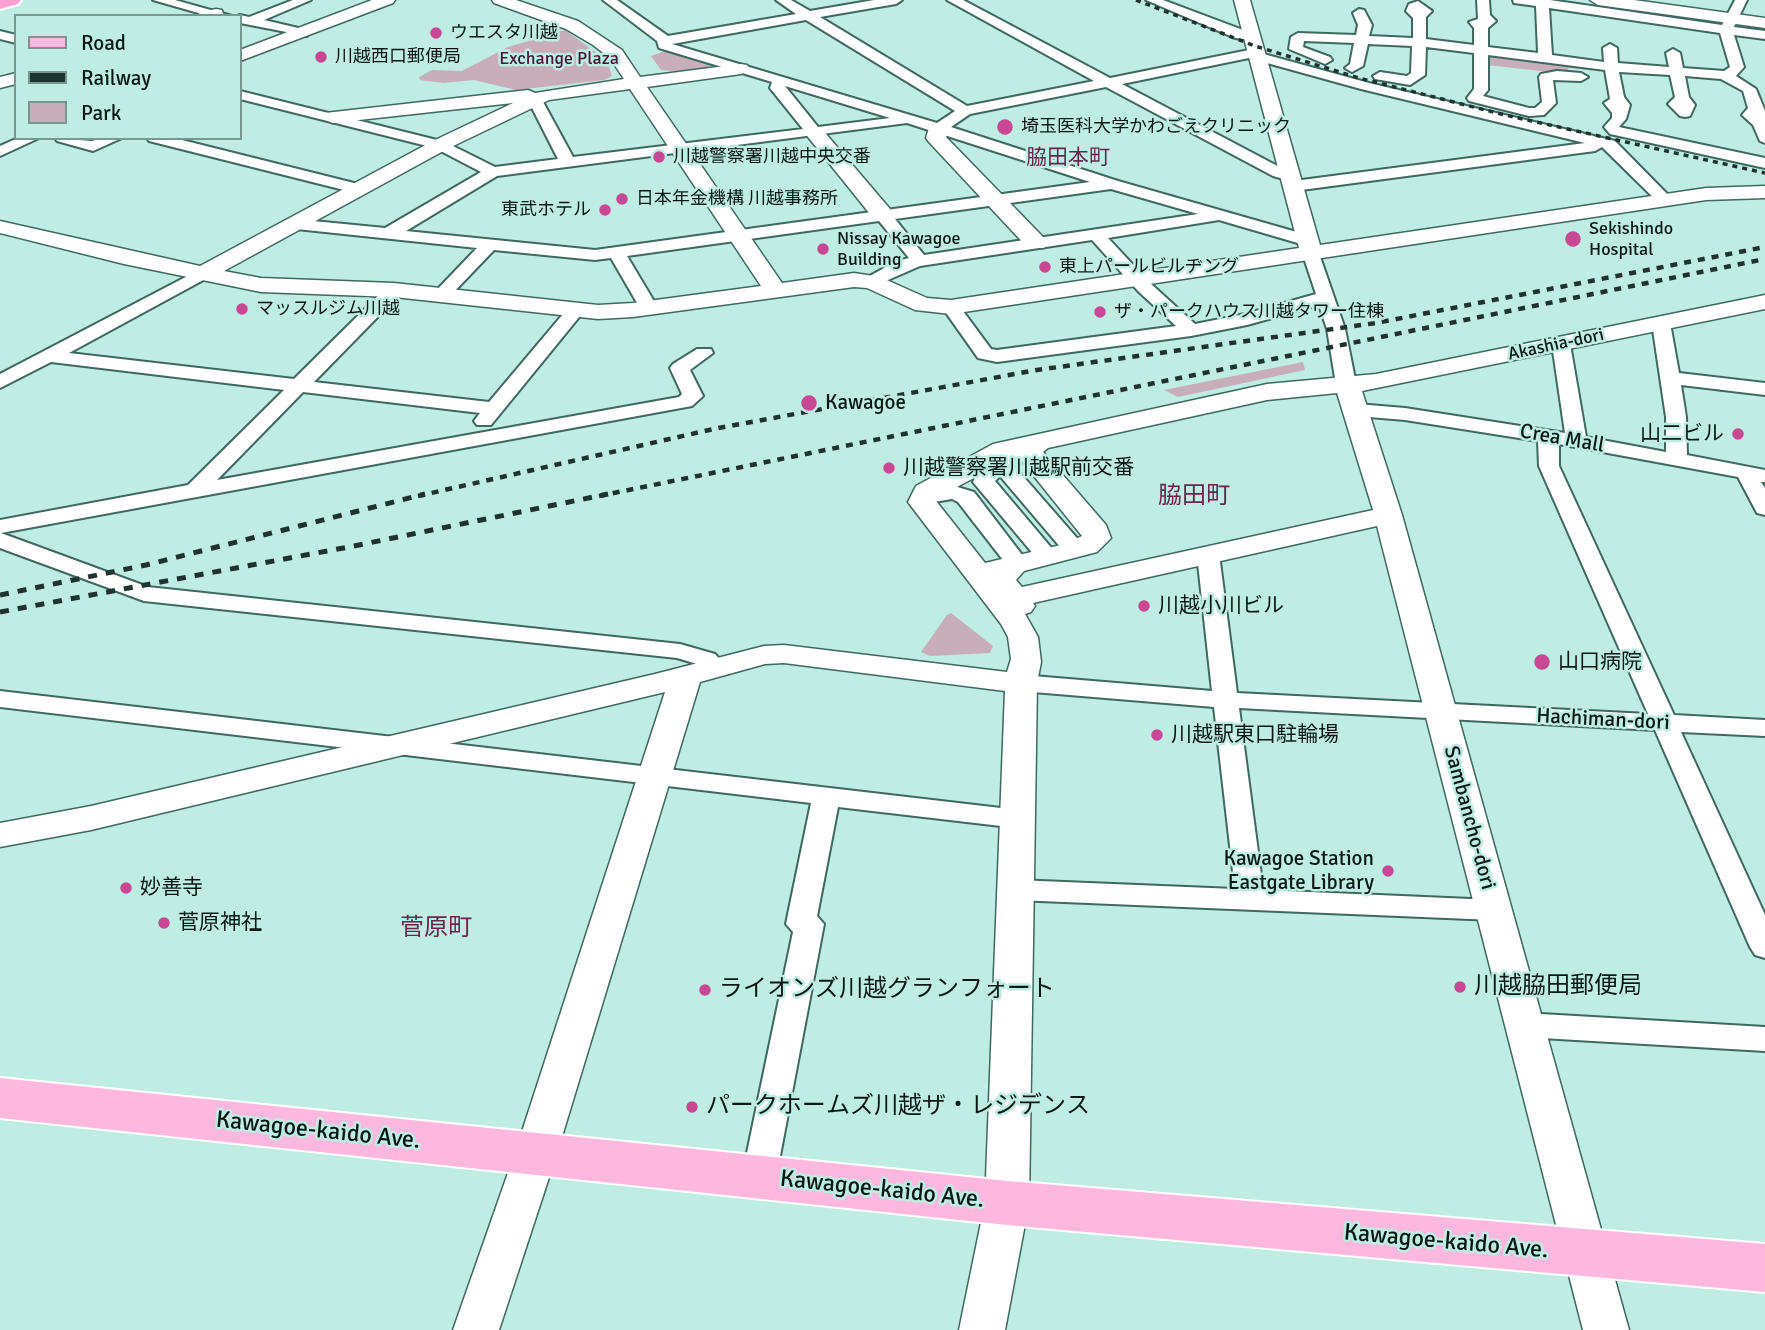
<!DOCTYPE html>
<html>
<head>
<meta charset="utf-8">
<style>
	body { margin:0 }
	#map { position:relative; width:1765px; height:1330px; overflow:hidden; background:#bfede3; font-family:Signika,sans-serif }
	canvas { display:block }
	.legend { position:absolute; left:14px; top:14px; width:228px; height:126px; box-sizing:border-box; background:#bfede3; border:2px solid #759891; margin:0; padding:9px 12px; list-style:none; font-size:21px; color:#071815 }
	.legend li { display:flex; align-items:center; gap:14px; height:35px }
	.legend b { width:35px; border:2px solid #759891 }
</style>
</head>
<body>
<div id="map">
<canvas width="1765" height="1330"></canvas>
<ul class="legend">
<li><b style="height:9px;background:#feb7de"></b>Road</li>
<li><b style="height:9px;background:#1e332f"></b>Railway</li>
<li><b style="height:19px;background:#c8adba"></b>Park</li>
</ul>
</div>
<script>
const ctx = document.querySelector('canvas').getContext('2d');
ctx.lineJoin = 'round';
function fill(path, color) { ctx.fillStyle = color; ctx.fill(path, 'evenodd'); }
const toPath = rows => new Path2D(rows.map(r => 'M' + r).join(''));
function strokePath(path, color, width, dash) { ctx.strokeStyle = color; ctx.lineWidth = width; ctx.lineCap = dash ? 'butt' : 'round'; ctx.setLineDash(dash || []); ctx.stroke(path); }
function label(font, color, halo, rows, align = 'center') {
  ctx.font = font + ' Signika,"Noto Sans JP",sans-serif'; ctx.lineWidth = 5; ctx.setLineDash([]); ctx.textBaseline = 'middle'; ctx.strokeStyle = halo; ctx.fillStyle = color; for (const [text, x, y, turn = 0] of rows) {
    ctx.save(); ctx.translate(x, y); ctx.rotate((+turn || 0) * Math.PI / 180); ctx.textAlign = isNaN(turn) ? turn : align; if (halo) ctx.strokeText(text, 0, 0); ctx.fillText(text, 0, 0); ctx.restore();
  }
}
const green = toPath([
	[565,30,598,54,609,67,612,76,604,80,516,90,474,80,443,83,420,80,419,77,432,70,462,71,508,47],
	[668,50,711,64,708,68,672,71,661,70,651,56],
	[1486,54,1602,67,1607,71,1568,68,1569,74,1486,65],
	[1303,362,1305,370,1178,397,1164,390],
	[951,613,993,646,990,653,930,656,921,652,947,615]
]);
const minor = toPath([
	[153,0,175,0,232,16,209,16,153,0],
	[293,0,311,0,264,20,307,30,307,36,240,23,240,16,237,16,240,15,249,17,293,0],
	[603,0,617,0,668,36,796,14,776,0,791,0,810,11,874,0,902,0,896,4,820,17,967,106,1094,81,947,0,963,0,1110,78,1249,50,1369,83,1615,141,1674,201,1672,204,1660,204,1602,147,1595,151,1294,191,1288,189,1286,186,1294,181,1585,143,1361,89,1249,58,1122,84,1285,170,1297,173,1299,176,1297,179,1291,181,1273,176,1106,87,970,114,951,127,1118,181,1314,237,1317,241,1314,245,1308,246,1219,220,1108,238,1150,283,1195,324,1245,314,1316,294,1302,252,1305,248,1317,248,1345,329,1356,384,1346,390,1336,384,1327,329,1319,305,1247,325,1191,336,997,362,978,358,942,307,951,302,957,303,991,349,997,350,1176,326,1138,291,1092,240,920,266,872,287,866,286,863,282,866,278,897,261,909,258,879,221,627,256,658,308,649,313,640,308,611,258,595,260,494,250,447,299,441,300,432,295,477,248,287,228,285,224,287,220,293,219,385,228,481,172,435,148,240,99,240,91,445,142,495,167,558,159,528,100,535,96,542,100,573,157,803,129,770,88,772,82,659,48,657,41,603,0],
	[806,20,955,111,937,123,672,44,806,20],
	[785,86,890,118,818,127,785,86],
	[907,123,1090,182,595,250,406,231,497,176,907,123],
	[1111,189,1198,214,924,255,895,219,1111,189],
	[1146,0,1163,0,1259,36,1252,40,1235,38,1146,0],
	[1477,0,1489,0,1490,15,1496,21,1488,28,1488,47,1538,53,1536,6,1514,3,1513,0,1550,0,1722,25,1735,0,1747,0,1734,27,1765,31,1765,39,1734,35,1744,67,1736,76,1756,89,1765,111,1765,143,1760,141,1753,125,1742,115,1748,108,1743,91,1721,79,1685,76,1689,97,1695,105,1690,116,1685,117,1680,116,1668,104,1675,97,1670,75,1619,72,1624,97,1630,105,1626,119,1619,127,1765,158,1765,168,1610,134,1604,127,1612,118,1612,113,1604,103,1610,99,1605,70,1488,55,1488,90,1483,96,1529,108,1535,108,1542,102,1539,77,1541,74,1557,71,1581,73,1588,77,1581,81,1553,80,1556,103,1544,115,1529,116,1469,101,1467,98,1474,89,1474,53,1426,47,1425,75,1410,85,1375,79,1373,76,1380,72,1407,76,1411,73,1412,46,1368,44,1363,66,1352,72,1345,68,1350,64,1354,43,1304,41,1303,47,1330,57,1332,60,1325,64,1289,49,1291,37,1298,33,1356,35,1358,25,1353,13,1359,9,1364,10,1372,25,1369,36,1413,38,1413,18,1406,11,1409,4,1418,1,1432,11,1426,17,1426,39,1474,45,1474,28,1469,22,1478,19,1477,0],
	[1549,8,1720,33,1730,67,1724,71,1683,68,1680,53,1673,49,1666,53,1669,67,1618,63,1617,48,1610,44,1603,48,1604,62,1552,55,1549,8],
	[0,31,16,35,16,43,0,39,0,31],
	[18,138,39,138,0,156,0,146,18,138],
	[55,138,92,141,100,138,122,138,93,151,57,141,55,138],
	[147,138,174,138,366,186,368,189,360,194,149,141,147,138],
	[201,269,210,274,207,278,69,353,294,379,388,286,394,285,400,286,403,290,400,294,314,382,489,402,569,307,575,306,584,311,491,425,477,425,474,421,480,413,303,392,217,480,679,397,682,394,670,368,673,364,697,349,711,349,713,353,690,370,703,396,692,406,1,533,148,587,680,644,715,654,727,667,724,672,715,674,706,672,697,664,677,658,144,601,0,548,0,520,188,485,284,390,51,362,0,388,0,374,201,269],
	[1661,317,1670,323,1679,373,1765,383,1765,395,1681,385,1686,417,1687,455,1765,470,1765,482,1761,482,1765,488,1765,515,1757,513,1738,477,1559,444,1559,466,1674,715,1765,720,1765,736,1681,732,1765,915,1765,958,1755,955,1750,947,1655,730,1239,708,1263,890,1494,900,1504,903,1508,910,1504,917,1494,920,1016,900,1006,897,1002,890,1006,883,1016,880,1235,889,1214,707,1021,691,1012,688,1009,683,1012,678,1021,675,1212,691,1197,554,1200,549,1216,549,1219,554,1237,693,1648,714,1539,466,1538,441,1405,420,1357,416,1350,414,1347,410,1350,406,1357,404,1405,408,1565,433,1552,344,1561,338,1570,344,1586,437,1666,452,1666,417,1652,323,1661,317],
	[1028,445,1035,447,1038,451,1015,467,1083,545,1086,550,1083,555,1067,555,1000,476,995,481,1059,557,1056,562,1040,562,973,482,978,472,1028,445],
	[954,486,974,492,1029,564,1026,569,1010,569,958,502,952,499,922,504,914,503,911,498,914,493,954,486],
	[0,691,1018,810,1028,813,1032,819,1028,825,1018,828,838,807,817,916,824,924,776,1177,771,1187,759,1191,747,1187,742,1177,793,932,786,924,811,803,0,707,0,691],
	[1524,1013,1765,1027,1765,1051,1524,1037,1513,1033,1509,1025,1513,1017,1524,1013]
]);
const tertiary = toPath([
	[372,0,395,0,393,3,240,61,240,50,372,0],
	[492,0,516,0,578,21,622,50,640,77,741,64,747,65,750,69,741,74,647,87,782,283,854,273,880,277,927,298,951,300,1299,248,1234,0,1250,0,1320,245,1706,188,1765,186,1765,198,1706,200,951,314,915,310,867,288,854,287,633,317,598,319,394,297,261,292,124,264,0,233,0,221,200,266,433,141,513,103,332,123,322,117,325,113,528,90,535,93,624,79,610,58,593,45,566,29,494,3,492,0],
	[630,89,761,286,633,303,598,305,394,283,261,278,224,271,447,149,549,100,630,89],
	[1590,0,1634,0,1765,18,1765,28,1598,5,1590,0],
	[216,9,222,10,223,16,198,16,200,12,216,9],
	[16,73,16,84,0,88,0,77,16,73],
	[939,122,949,128,946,137,1044,238,1047,243,1044,248,1028,248,929,142,926,138,929,128,939,122],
	[814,126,821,128,890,209,893,214,890,219,874,219,804,132,814,126],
	[1765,295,1765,309,1362,391,1402,515,1629,1330,1583,1330,1377,526,1033,603,1035,606,1031,612,1025,614,1038,637,1041,662,1037,683,1029,1203,1005,1330,959,1330,985,1203,1005,691,784,663,765,664,700,682,557,1153,499,1330,453,1330,515,1153,665,692,91,830,0,847,0,823,91,806,655,674,764,646,784,645,1007,672,1011,659,1008,637,1001,624,908,502,916,486,993,444,1267,384,1376,374,1765,295],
	[1337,393,1373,510,1022,587,1016,580,1024,571,1097,552,1111,538,1106,525,1043,452,1048,448,1267,400,1337,393],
	[1017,455,1082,536,1065,544,985,563,936,501,938,497,1017,455]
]);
const primary = toPath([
	[0,1078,1007,1181,1765,1244,1765,1292,1007,1225,0,1118,0,1078]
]);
const trunk = toPath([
	[0,0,21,0,18,4,0,9,0,0]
]);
const railFar2 = toPath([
	[1136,0,1255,46,1359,78,1505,115,1765,173]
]);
const railFar1 = toPath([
	[418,496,718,428,1037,370,1376,323,1765,247],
	[599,496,1765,259]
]);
const rail = toPath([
	[0,595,146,565,425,494],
	[0,612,354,546,608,494]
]);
const markers = [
	[436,33,7,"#c84894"],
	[321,57,7,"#c84894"],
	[1005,127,9,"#c84894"],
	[659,157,7,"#c84894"],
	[622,199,7,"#c84894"],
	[605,210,7,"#c84894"],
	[1573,239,9,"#c84894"],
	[823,249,7,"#c84894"],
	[1045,267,7,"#c84894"],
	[242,309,7,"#c84894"],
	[1100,312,7,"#c84894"],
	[809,403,9,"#c84894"],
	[1738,434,7,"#c84894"],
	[889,468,7,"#c84894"],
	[1144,606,7,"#c84894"],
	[1542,662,9,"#c84894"],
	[1157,735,7,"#c84894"],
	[1388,871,7,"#c84894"],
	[126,888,7,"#c84894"],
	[164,923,7,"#c84894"],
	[1460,987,7,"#c84894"],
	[705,990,7,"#c84894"],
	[692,1107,7,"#c84894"]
];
const farPoinames = [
	["ウエスタ川越",450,33],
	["川越西口郵便局",335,57],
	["埼玉医科大学かわごえクリニック",1021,127],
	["川越警察署川越中央交番",673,157],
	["日本年金機構 川越事務所",636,199],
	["東武ホテル",591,210,"right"],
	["Sekishindo",1589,229],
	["Hospital",1589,250],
	["Nissay Kawagoe",837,239],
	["Building",837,260],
	["東上パールビルヂング",1059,267],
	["マッスルジム川越",256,309],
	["ザ・パークハウス川越タワー住棟",1114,312]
];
const farParknames = [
	["Exchange Plaza",559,59]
];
const farStreetnames = [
	["Akashia-dori",1556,345,-12]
];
const farQuarternames = [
	["脇田本町",1068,158]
];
const poiNames = [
	["Kawagoe",825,403],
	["山二ビル",1724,434,"right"],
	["川越警察署川越駅前交番",903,468],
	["川越小川ビル",1158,606],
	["山口病院",1558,662],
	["川越駅東口駐輪場",1171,735],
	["Kawagoe Station",1374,859,"right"],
	["Eastgate Library",1374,883,"right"],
	["妙善寺",140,888],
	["菅原神社",178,923]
];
const streetNames = [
	["Crea Mall",1562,439,10],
	["Hachiman-dori",1603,720,3],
	["Sambancho-dori",1469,818,75]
];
const quarterNames = [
	["脇田町",1194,497],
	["菅原町",436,929]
];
const nearPoinames = [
	["川越脇田郵便局",1474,987],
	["ライオンズ川越グランフォート",719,990],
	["パークホームズ川越ザ・レジデンス",706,1107]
];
const nearStreetnames = [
	["Kawagoe-kaido Ave.",318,1131,6],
	["Kawagoe-kaido Ave.",882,1190,6],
	["Kawagoe-kaido Ave.",1446,1242,5]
];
fill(green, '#c8adba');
strokePath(minor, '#3e6860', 4);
strokePath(tertiary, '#3e6860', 3);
strokePath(primary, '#fff', 4);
strokePath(trunk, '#fff', 4);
fill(minor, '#fff');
fill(tertiary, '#fff');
fill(primary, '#feb7de');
fill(trunk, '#fe9fd3');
strokePath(railFar2, '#1e332f', 3.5, [5, 5]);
strokePath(railFar1, '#1e332f', 4.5, [7, 7]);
strokePath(rail, '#1e332f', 5, [9, 9]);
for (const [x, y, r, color] of markers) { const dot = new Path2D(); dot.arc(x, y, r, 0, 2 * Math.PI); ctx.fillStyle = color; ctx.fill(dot); strokePath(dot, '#bfede3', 2.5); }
label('18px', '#071815', '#bfede3', farPoinames, 'left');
label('18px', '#471733', '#bfede3', farParknames);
label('18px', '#071815', '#bfede3', farStreetnames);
label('21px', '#65274b', '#bfede3', farQuarternames);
label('21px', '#071815', '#bfede3', poiNames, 'left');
label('21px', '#071815', '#bfede3', streetNames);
label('24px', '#65274b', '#bfede3', quarterNames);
label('24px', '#071815', '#bfede3', nearPoinames, 'left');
label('24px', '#071815', '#bfede3', nearStreetnames);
</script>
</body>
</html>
